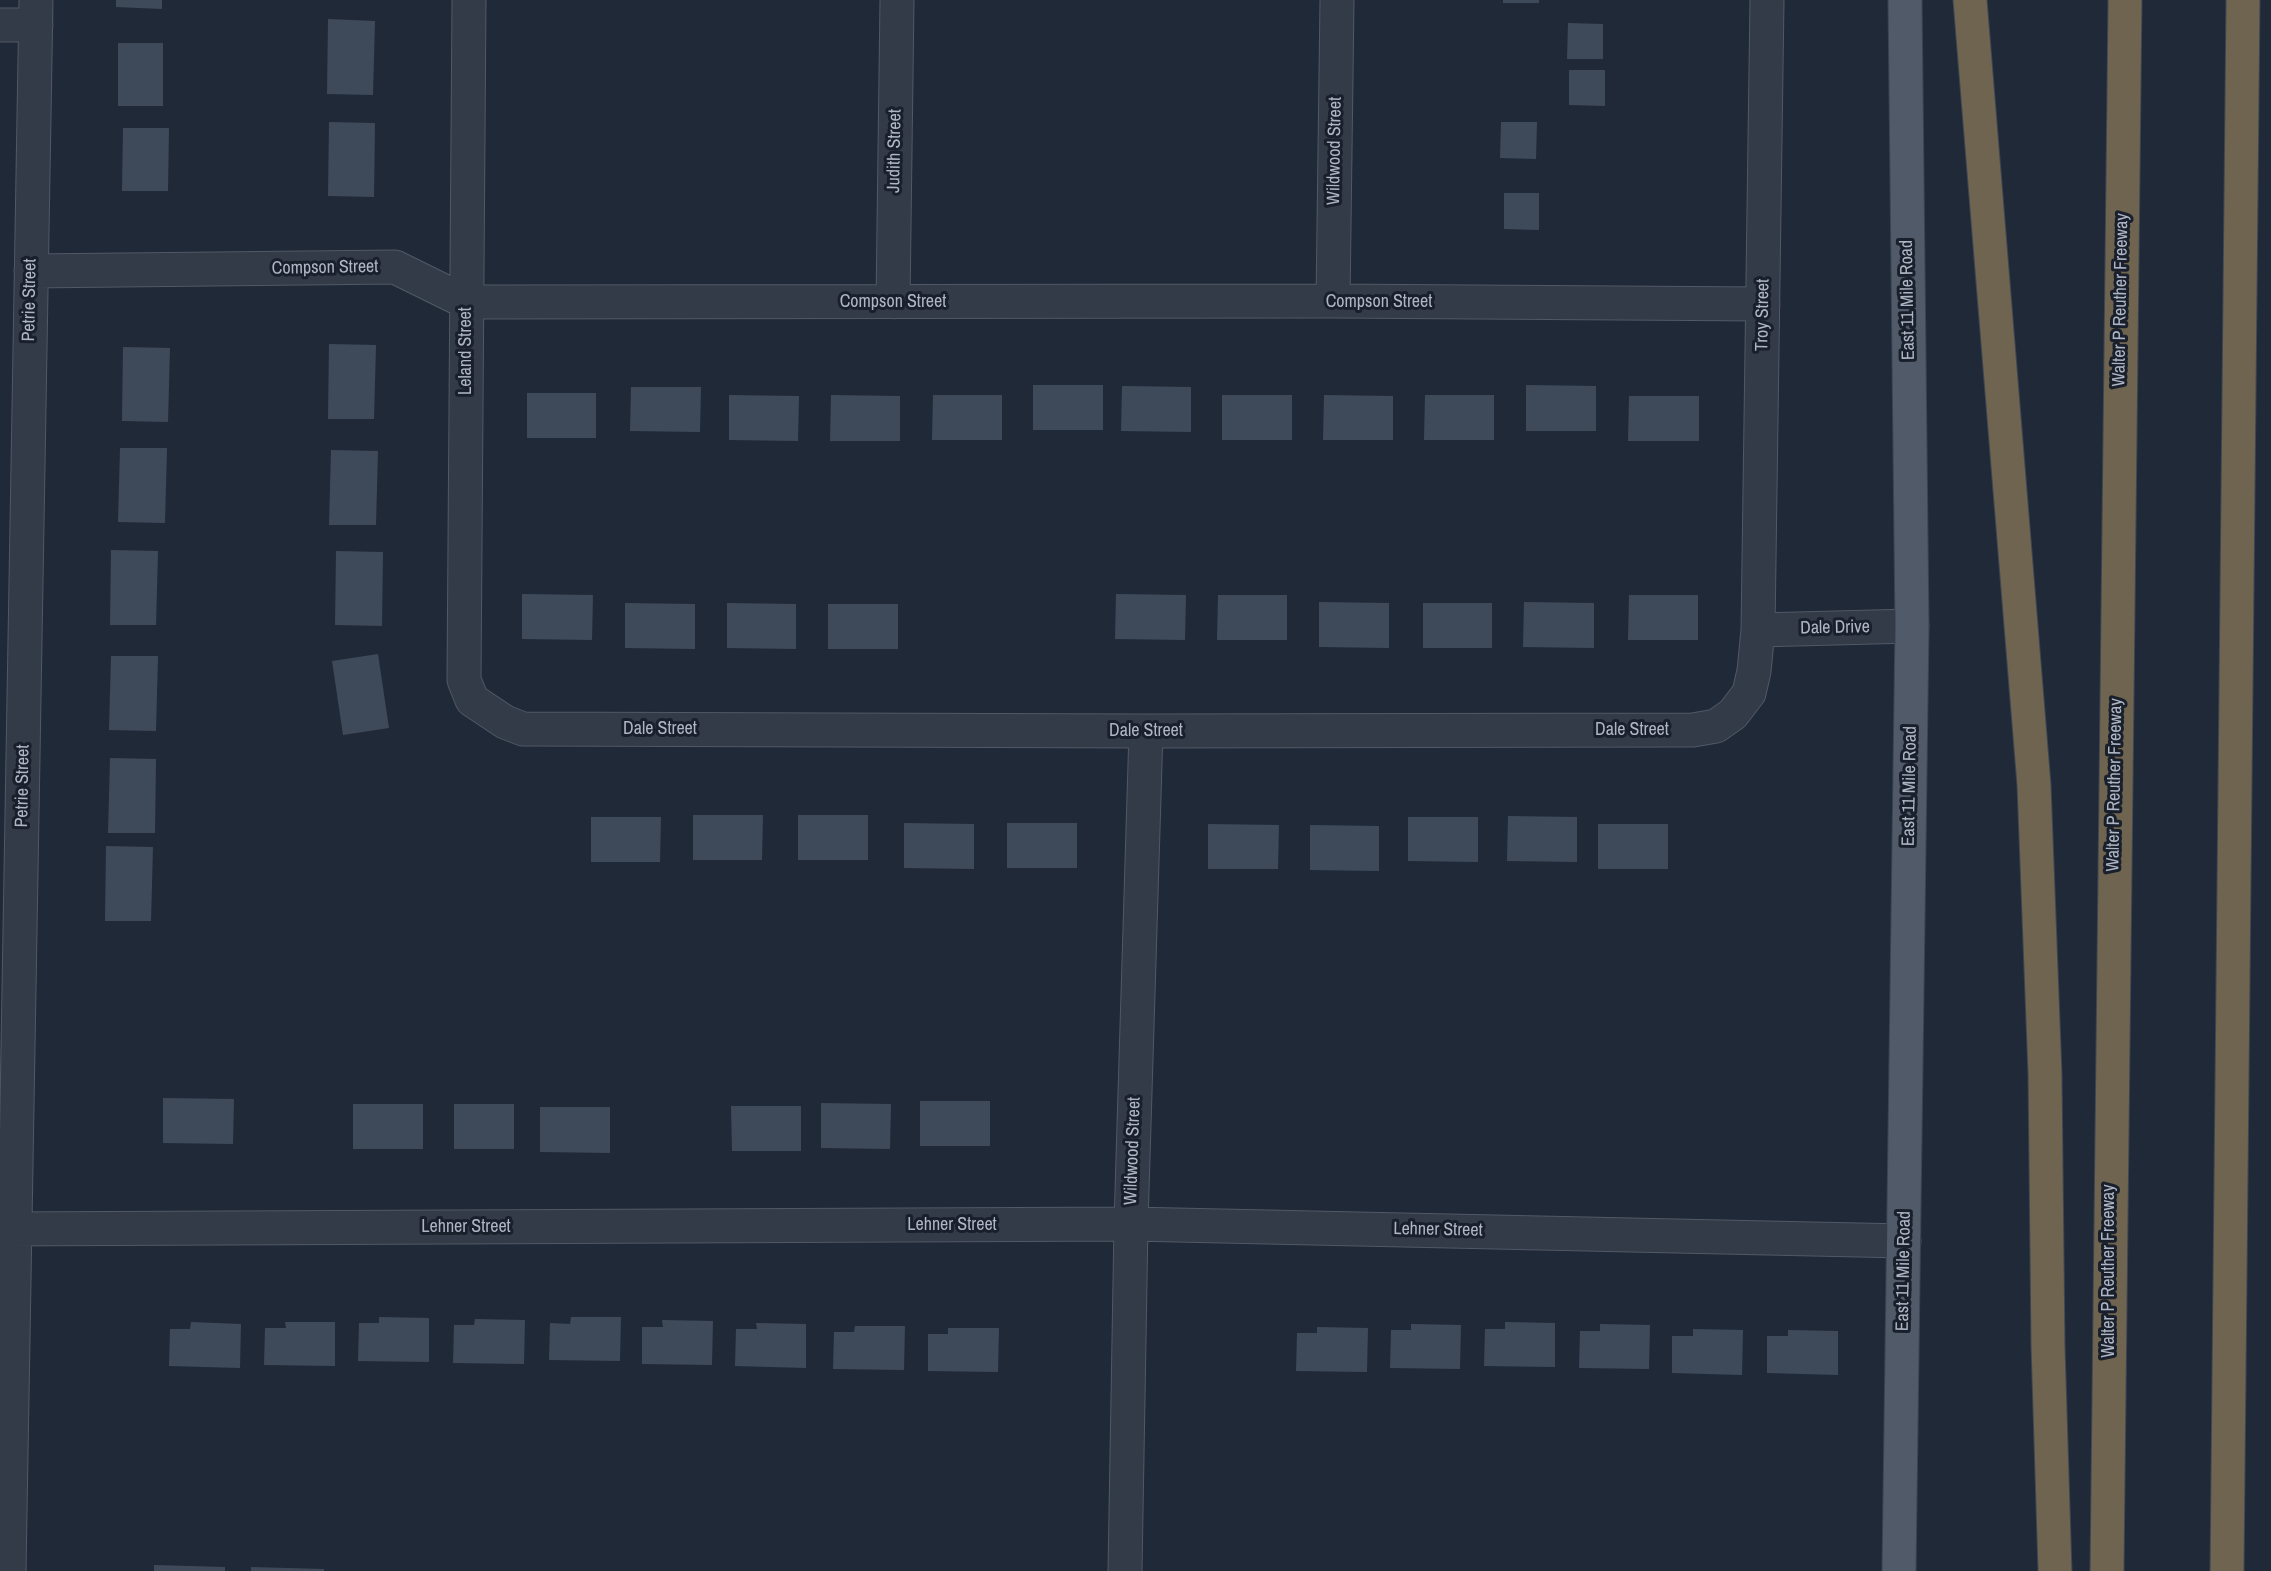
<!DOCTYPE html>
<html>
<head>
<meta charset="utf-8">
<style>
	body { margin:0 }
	canvas { display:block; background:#202937 }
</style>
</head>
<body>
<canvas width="2271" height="1571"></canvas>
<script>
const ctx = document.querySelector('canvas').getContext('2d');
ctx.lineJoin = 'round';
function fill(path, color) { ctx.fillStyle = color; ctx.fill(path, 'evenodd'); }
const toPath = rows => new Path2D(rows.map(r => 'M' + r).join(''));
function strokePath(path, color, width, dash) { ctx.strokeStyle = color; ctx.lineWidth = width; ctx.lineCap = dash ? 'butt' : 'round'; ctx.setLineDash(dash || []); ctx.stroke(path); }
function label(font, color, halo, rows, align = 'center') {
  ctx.font = font + ' "Archivo Narrow",sans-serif'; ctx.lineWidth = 6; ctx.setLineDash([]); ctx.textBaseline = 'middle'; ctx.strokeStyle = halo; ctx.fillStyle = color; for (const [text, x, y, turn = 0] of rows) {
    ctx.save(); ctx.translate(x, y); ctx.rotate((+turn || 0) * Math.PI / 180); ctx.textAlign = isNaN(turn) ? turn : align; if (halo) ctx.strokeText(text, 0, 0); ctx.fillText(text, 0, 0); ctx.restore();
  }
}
const building = toPath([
	[116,0,162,0,162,9,116,7],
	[1503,0,1539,0,1539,3,1503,3],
	[328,19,375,21,373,95,327,94],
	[1568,23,1603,24,1603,59,1567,59],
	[118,43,163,43,163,106,118,106],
	[1569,70,1605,70,1605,106,1569,105],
	[329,122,375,123,374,197,328,196],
	[1501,122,1537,122,1536,159,1500,158],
	[123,128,169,128,168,191,122,191],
	[1504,193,1539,193,1539,230,1504,229],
	[329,344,376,345,374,419,328,419],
	[123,347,170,348,168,422,122,421],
	[1033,385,1103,385,1103,430,1033,430],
	[1526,385,1596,386,1596,431,1526,431],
	[1122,386,1191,387,1191,432,1121,431],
	[631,387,701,387,700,432,630,431],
	[527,393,596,393,596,438,527,438],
	[729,395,799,396,798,441,729,440],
	[831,395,900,396,900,441,830,441],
	[933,395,1002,395,1002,440,932,440],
	[1222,395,1292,395,1292,440,1222,440],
	[1324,395,1393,396,1393,440,1323,440],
	[1425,395,1494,395,1494,440,1424,440],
	[1629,396,1699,396,1699,441,1628,441],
	[120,448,167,448,165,523,118,522],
	[331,450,378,451,376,525,329,525],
	[111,550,158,551,156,625,110,625],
	[336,551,383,552,382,626,335,625],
	[522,594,593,595,592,640,522,639],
	[1116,594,1186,595,1185,640,1115,639],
	[1218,595,1287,595,1287,640,1217,640],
	[1629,595,1698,595,1698,640,1628,640],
	[1319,602,1389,603,1389,648,1319,647],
	[1524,602,1594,603,1594,648,1523,647],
	[625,603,695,604,695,649,625,648],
	[727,603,796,604,796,649,727,648],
	[1423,603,1492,603,1492,648,1423,648],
	[828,604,898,604,898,649,828,649],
	[378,654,389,728,343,735,332,661],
	[111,656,158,656,156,731,109,730],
	[110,758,156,759,155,833,108,833],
	[693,815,763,815,762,860,693,860],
	[798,815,868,815,868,860,798,860],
	[1508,816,1577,817,1577,862,1507,861],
	[591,817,661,817,660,862,591,862],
	[1408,817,1478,817,1478,862,1408,861],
	[904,823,974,824,974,869,904,868],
	[1007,823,1077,823,1077,868,1007,868],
	[1208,824,1279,825,1278,869,1208,869],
	[1598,824,1668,824,1668,869,1598,869],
	[1310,825,1379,826,1379,871,1310,870],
	[106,846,153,847,151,921,105,921],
	[163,1098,234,1099,233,1144,163,1143],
	[920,1101,990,1101,990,1146,920,1146],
	[821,1103,891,1104,890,1149,821,1148],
	[353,1104,423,1104,423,1149,353,1149],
	[454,1104,514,1104,514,1149,454,1149],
	[731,1106,801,1106,801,1151,732,1151],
	[540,1107,610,1107,610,1153,540,1152],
	[379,1317,429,1318,429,1362,358,1361,359,1323,379,1323],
	[571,1317,621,1317,620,1361,549,1360,550,1323,570,1324],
	[475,1319,525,1320,524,1364,453,1363,454,1325,474,1325],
	[662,1320,713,1321,712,1365,642,1364,642,1327,663,1327],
	[191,1322,241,1324,240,1368,169,1366,170,1329,190,1329],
	[285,1322,335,1322,335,1366,264,1365,265,1328,286,1328],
	[1505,1322,1555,1323,1555,1367,1484,1366,1485,1329,1505,1329],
	[756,1323,806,1324,806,1368,735,1366,736,1329,757,1329],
	[1411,1324,1461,1325,1460,1369,1390,1368,1391,1330,1411,1330],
	[1600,1324,1650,1325,1649,1369,1579,1368,1580,1331,1600,1331],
	[855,1326,905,1326,904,1370,833,1369,834,1332,854,1332],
	[1317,1327,1368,1328,1367,1372,1296,1371,1297,1333,1317,1333],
	[948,1328,999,1328,998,1372,928,1371,928,1334,948,1334],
	[1693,1329,1743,1330,1742,1375,1672,1373,1672,1336,1693,1336],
	[1788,1330,1838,1331,1838,1375,1767,1373,1767,1336,1788,1336],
	[154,1565,225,1567,225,1571,154,1571],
	[251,1567,324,1569,324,1571,251,1571]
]);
const minor = toPath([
	[469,0,464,680,472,700,505,722,523,729,1146,731,1693,730,1716,726,1733,714,1749,693,1754,671,1758,630,1767,0],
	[0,25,36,25],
	[31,271,395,267,466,302,1333,301,1763,304],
	[1333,301,1337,0],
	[893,302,897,0],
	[1758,630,1912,626],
	[0,1229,1131,1224,1904,1241],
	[9,1571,36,0],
	[1125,1571,1131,1224,1146,731]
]);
const major = toPath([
	[1899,1571,1912,626,1905,0]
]);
const highway = toPath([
	[1970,0,2034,785,2045,1074,2048,1346,2055,1571],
	[2107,1571,2125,0],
	[2227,1571,2243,0]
]);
const streetNames = [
	["Judith Street",895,151,-89],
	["Wildwood Street",1335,151,-89],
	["Compson Street",325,268,-1],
	["Petrie Street",30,300,-89],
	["East 11 Mile Road",1908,300,-91],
	["Walter P Reuther Freeway",2121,300,-89],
	["Compson Street",893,302],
	["Compson Street",1379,302],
	["Troy Street",1763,315,-89],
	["Leland Street",466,351,-90],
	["Dale Drive",1835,628,-1],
	["Dale Street",660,729],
	["Dale Street",1632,730],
	["Dale Street",1146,731],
	["Walter P Reuther Freeway",2115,785,-89],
	["Petrie Street",23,786,-89],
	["East 11 Mile Road",1910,786,-89],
	["Wildwood Street",1133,1151,-88],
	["Lehner Street",952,1225],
	["Lehner Street",466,1227],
	["Lehner Street",1438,1230,1],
	["East 11 Mile Road",1904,1271,-89],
	["Walter P Reuther Freeway",2109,1271,-90]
];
fill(building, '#3e495a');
strokePath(minor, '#515866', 35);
strokePath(major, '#3d4451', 35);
strokePath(highway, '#3e4552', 35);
strokePath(minor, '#333b48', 33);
strokePath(major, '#515a68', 33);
strokePath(highway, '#6e6450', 33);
label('18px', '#aeb5c5', '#19202c', streetNames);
</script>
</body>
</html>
